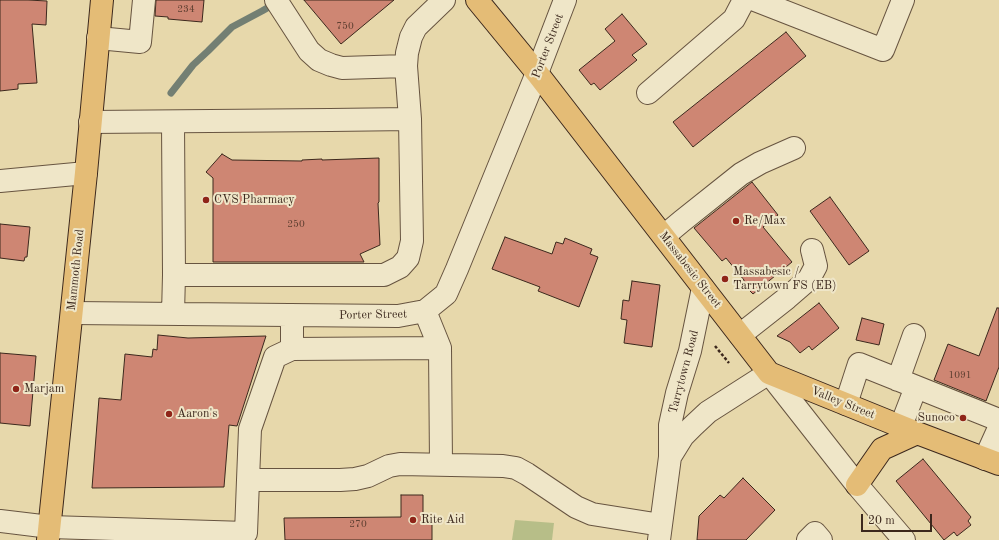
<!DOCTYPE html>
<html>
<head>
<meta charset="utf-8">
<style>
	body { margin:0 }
	#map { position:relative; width:999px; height:540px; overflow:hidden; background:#e7d8ab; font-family:"Old Standard TT",serif }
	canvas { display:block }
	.scale { position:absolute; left:861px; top:514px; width:71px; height:18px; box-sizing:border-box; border:2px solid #3c281d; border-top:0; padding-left:5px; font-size:12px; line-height:14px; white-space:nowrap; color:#3c281d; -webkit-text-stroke:3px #efe6c8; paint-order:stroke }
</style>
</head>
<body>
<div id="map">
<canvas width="999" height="540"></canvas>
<div class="scale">20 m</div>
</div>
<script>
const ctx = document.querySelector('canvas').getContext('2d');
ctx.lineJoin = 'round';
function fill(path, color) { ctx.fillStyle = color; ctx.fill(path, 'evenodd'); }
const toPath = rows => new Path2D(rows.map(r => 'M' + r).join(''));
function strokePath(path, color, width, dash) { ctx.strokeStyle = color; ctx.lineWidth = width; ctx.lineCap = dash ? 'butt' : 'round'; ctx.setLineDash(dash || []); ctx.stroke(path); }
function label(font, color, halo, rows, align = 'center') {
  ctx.font = font + ' "Old Standard TT",serif'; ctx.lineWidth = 4; ctx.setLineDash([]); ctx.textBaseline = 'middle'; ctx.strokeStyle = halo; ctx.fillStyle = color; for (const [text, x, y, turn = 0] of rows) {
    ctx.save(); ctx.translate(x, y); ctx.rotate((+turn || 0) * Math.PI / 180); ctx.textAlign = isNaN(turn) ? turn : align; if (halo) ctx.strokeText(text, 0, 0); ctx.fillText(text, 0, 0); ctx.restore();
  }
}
const green = toPath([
	[515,520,554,523,552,540,512,540]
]);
const stream = toPath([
	[171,93,193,65,208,51,232,27,262,11,276,3]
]);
const building = toPath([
	[0,0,28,0,47,1,46,25,32,24,37,83,18,84,18,89,0,91,0,0],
	[156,0,204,0,202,22,168,19,168,17,155,16,156,0],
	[304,0,394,0,341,44,304,0],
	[622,14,647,44,632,55,637,60,600,90,594,83,591,85,579,70,615,41,605,29,622,14],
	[786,32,806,56,693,147,673,122,786,32],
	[222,154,232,160,302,161,302,160,322,159,322,160,379,158,379,202,378,203,380,245,360,254,364,262,213,262,213,178,206,172,222,154],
	[752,182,778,215,763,227,792,262,753,294,744,285,744,280,726,258,722,261,694,228,752,182],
	[830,197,869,251,849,265,810,211,830,197],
	[0,224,30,227,27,257,25,257,24,261,0,258,0,224],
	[505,237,552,254,556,242,563,244,565,238,592,249,590,254,598,257,579,307,538,291,540,287,492,269,505,237],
	[632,281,660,285,652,347,624,343,627,320,621,319,623,300,629,301,632,281],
	[819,303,839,328,812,350,809,346,800,353,790,342,777,336,819,303],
	[997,308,999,308,999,367,986,401,934,380,948,344,979,356,997,308],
	[862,318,884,324,879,345,856,340,862,318],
	[158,335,188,338,266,336,237,426,229,425,224,487,92,488,99,398,121,400,125,354,152,357,153,349,157,350,158,335],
	[0,353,36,356,30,426,0,423,0,353],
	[923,459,971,517,968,521,971,525,957,536,954,532,944,540,896,481,923,459],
	[743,478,775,510,746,540,697,540,699,516,720,495,724,498,743,478],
	[401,495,423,495,423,517,432,517,432,540,285,540,284,518,401,517,401,495]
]);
const path = toPath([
	[715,346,729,363]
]);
const minor = toPath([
	[276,0,309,51,319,60,331,65,342,68,406,66],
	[755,0,883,50,903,0],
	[98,38,140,42,144,0],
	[648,93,734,19,744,0],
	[90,122,330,120,410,119],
	[173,122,174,275],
	[0,181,86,173],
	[664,236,682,221,741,174,760,163,794,148],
	[425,311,440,348],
	[72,313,398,316,425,311,446,294,457,269,537,73,565,0],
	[173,314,174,275,384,275,400,267,408,258,412,241,410,119,406,66,407,53,411,37,416,27,444,0],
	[292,315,292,349,440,348,441,464],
	[740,335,787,298,809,279,816,266,812,250],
	[898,380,914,335],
	[846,404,859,364,999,420],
	[901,426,916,387],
	[670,457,683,436,693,426,708,412,769,373,857,485,904,540],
	[985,459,999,428],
	[248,480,250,429,275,357,292,349],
	[0,521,50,527,246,533,248,480,340,480,355,479,368,476,389,466,400,464,503,466,516,468,527,474,576,507,592,514,661,525],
	[659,540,670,457,670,425,677,393,690,351,703,288],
	[808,540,815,533,821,540]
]);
const major = toPath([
	[477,0,537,73,769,373,917,433,999,464],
	[857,485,882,449,917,433],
	[48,540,86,173,102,0]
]);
const markers = [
	[206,200,4,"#8f2418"],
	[736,221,4,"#8f2418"],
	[725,279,4,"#8f2418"],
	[16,389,4,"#8f2418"],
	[169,414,4,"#8f2418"],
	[963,418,4,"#8f2418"],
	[413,520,4,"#8f2418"]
];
const numberNames = [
	["234",186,9],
	["750",345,26],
	["250",296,224],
	["1091",960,375],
	["270",358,524]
];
const streetNames = [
	["Porter Street",548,46,-69],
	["Mammoth Road",76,270,-84],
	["Massabesic Street",690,270,52],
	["Porter Street",373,315,-1],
	["Tarrytown Road",684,372,-75],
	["Valley Street",843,403,22]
];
const poiNames = [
	["CVS Pharmacy",214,200],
	["Re/Max",744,221],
	["Massabesic /",733,272],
	["Tarrytown FS (EB)",733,286],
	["Marjam",24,389],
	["Aaron's",177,414],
	["Sunoco",955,418,"right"],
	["Rite Aid",421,520]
];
fill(green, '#b7be88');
strokePath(stream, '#737f73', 7);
fill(building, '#ce8673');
strokePath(building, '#3c281d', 1);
strokePath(minor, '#675440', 24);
strokePath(major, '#3c281d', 24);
strokePath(path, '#3c281d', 2.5, [3, 2]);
strokePath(minor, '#efe6c8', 22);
strokePath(major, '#e4bc76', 22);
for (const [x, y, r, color] of markers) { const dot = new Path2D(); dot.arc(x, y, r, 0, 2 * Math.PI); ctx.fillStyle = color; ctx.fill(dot); strokePath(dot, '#efe6c8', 1.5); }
label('10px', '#604032', null, numberNames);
label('12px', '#3c281d', '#efe6c8', streetNames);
label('12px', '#3c281d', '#efe6c8', poiNames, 'left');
</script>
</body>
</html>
